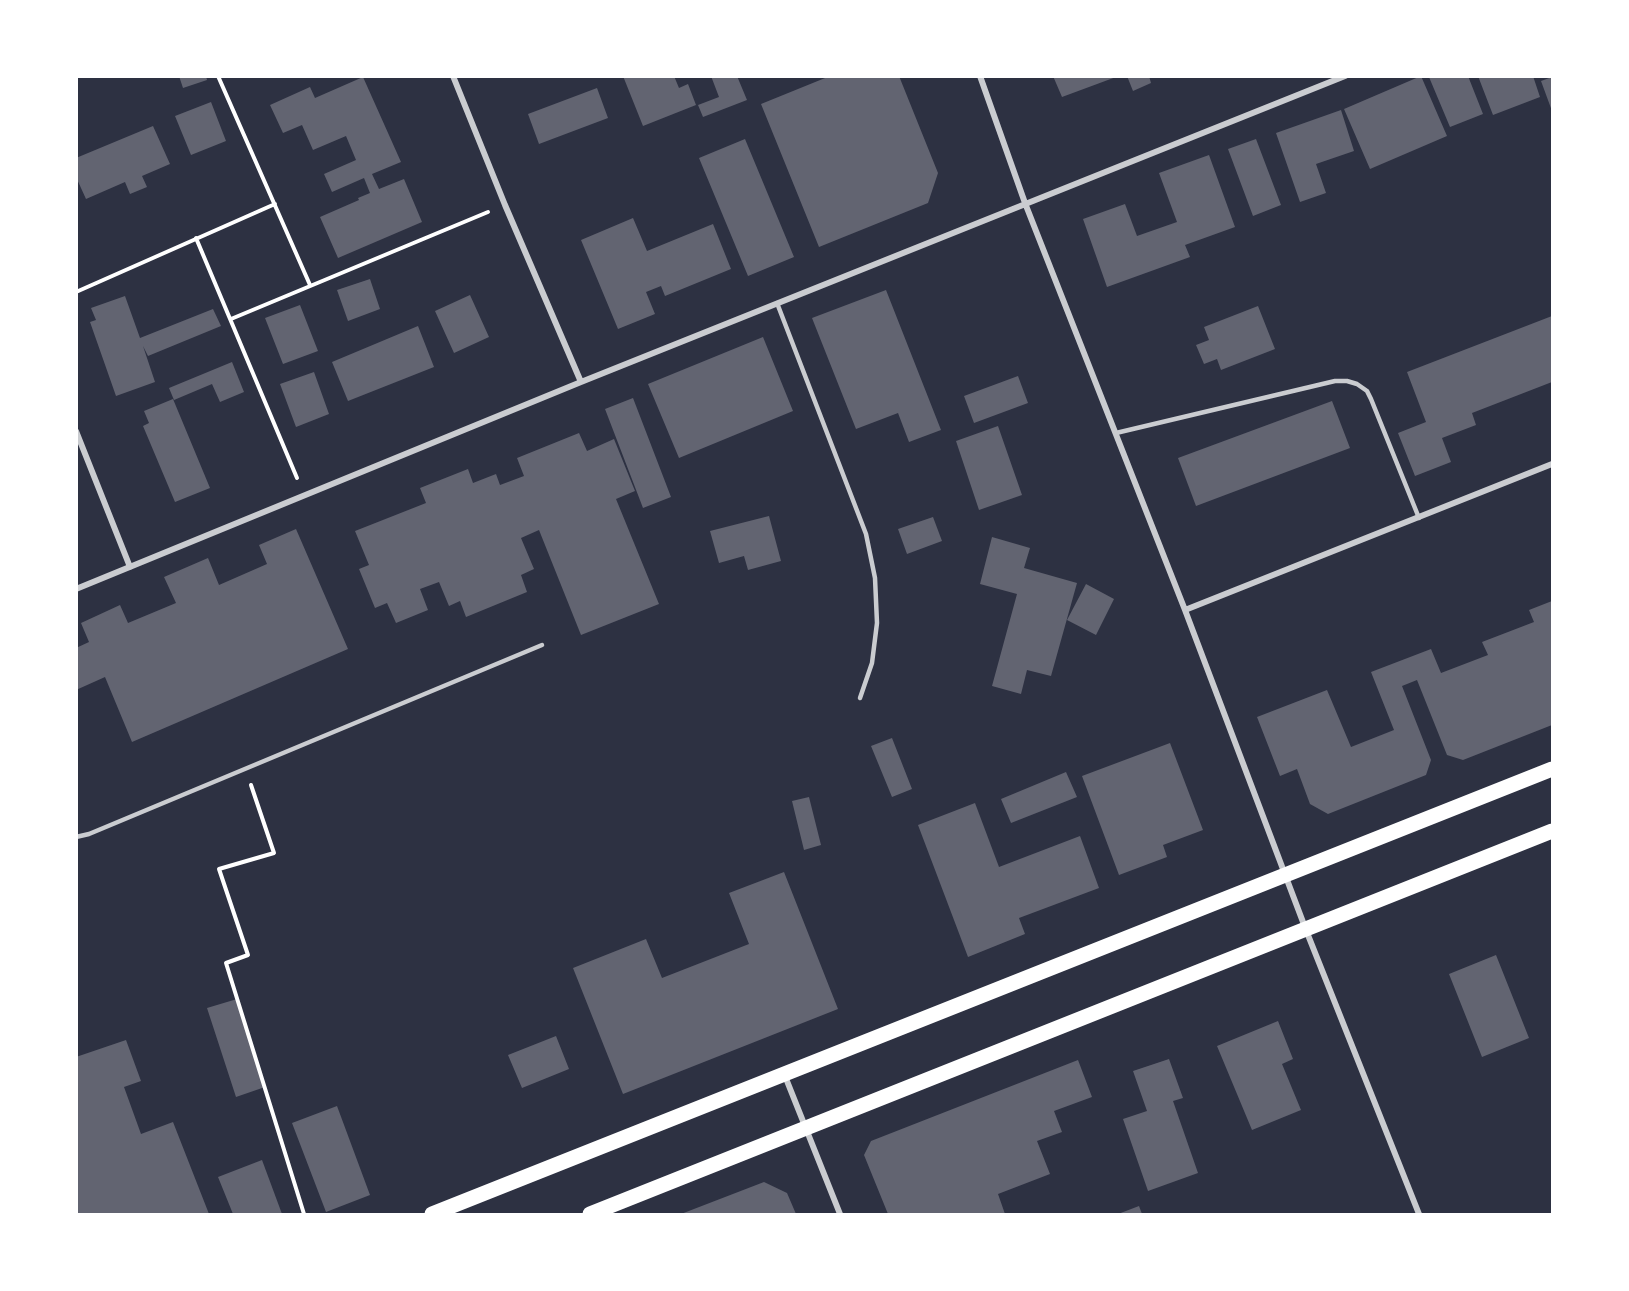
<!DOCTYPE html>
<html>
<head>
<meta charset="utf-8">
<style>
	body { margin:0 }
	#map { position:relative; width:1629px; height:1291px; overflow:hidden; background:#2d3142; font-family:"Alegreya Sans",sans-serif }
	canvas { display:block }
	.frame { position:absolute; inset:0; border:78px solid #fff; pointer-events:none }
</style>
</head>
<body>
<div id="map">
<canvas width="1629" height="1291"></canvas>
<div class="frame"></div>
</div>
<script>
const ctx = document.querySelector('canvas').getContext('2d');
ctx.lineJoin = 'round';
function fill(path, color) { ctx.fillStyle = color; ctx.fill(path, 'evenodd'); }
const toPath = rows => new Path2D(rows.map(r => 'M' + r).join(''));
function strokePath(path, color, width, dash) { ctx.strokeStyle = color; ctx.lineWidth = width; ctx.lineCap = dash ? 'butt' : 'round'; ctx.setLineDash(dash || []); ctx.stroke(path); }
const building = toPath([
	[179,76,206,76,207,80,183,88],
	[623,76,674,76,679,88,688,84,696,105,643,126],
	[711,76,737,76,747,100,703,117,698,105,719,97],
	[830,76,899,76,938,173,928,203,819,247,761,104],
	[1053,76,1116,76,1116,77,1062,97],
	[1127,76,1149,76,1151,83,1133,91],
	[1421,76,1447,136,1370,169,1344,109],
	[1431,76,1468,76,1483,114,1450,127,1429,77],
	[1478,76,1533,76,1540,97,1493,115],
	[363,77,401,162,372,174,379,189,404,179,422,222,338,258,320,217,359,200,358,198,370,193,364,178,332,192,324,174,356,160,346,136,313,150,302,125,283,133,270,105,310,87,315,98],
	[1552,77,1552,111,1541,81],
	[597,88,608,118,539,144,528,114],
	[211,102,226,141,191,155,175,116],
	[1341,110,1354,151,1316,164,1326,193,1300,202,1276,133],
	[153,126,170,164,142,176,147,187,130,194,125,182,86,199,76,177,76,158],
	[745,139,794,257,748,276,699,158],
	[1256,139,1281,205,1253,216,1228,149],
	[1209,155,1235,227,1185,245,1190,257,1107,287,1083,219,1125,204,1137,236,1177,222,1159,173],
	[633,218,647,251,713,224,731,269,665,296,661,286,646,292,655,314,618,329,581,240],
	[370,279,380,309,348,321,337,290],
	[886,290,941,430,909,442,898,413,856,429,812,318],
	[470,295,489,337,454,353,435,311],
	[125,296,140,338,213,309,221,326,148,356,143,346,155,382,116,396,90,322,96,320,91,308],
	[300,305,318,351,283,364,265,318],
	[1258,306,1275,349,1221,370,1217,359,1204,364,1196,345,1209,340,1204,327],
	[1552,316,1552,382,1472,413,1476,425,1442,438,1451,462,1415,476,1398,433,1426,422,1407,372],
	[418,326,434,367,348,401,332,362],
	[763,337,793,411,679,458,648,384],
	[232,362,244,392,220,402,212,384,174,400,169,388],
	[314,372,329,414,296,427,280,384],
	[1018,376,1028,403,974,423,964,396],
	[633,398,671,497,643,508,605,409],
	[173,399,210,488,175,502,143,426,149,423,144,411],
	[1332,401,1350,448,1196,506,1178,458],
	[998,426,1022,495,979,510,956,441],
	[579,433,587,451,614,439,635,491,616,499,659,604,581,635,539,530,521,538,534,569,521,575,527,592,466,617,460,601,449,606,439,582,420,589,428,610,396,623,387,603,375,608,359,569,369,565,355,531,426,503,420,488,468,469,473,483,496,474,500,485,524,476,517,458],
	[769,516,781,561,748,570,744,556,719,563,710,531],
	[933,517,942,541,907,554,898,529],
	[296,529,348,649,132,742,105,677,76,690,76,648,89,642,81,623,120,605,128,623,176,603,164,577,208,558,219,585,267,564,259,545],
	[992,537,1030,548,1024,568,1077,583,1051,676,1027,670,1021,694,992,686,1017,594,980,584],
	[1086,584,1114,599,1096,635,1067,620],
	[1552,601,1552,725,1463,760,1447,755,1417,680,1402,686,1431,760,1426,775,1328,814,1310,804,1297,769,1280,776,1257,717,1327,690,1351,747,1394,730,1371,672,1431,649,1441,673,1488,655,1482,642,1534,622,1529,610],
	[892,738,912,789,892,797,871,746],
	[1170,743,1203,830,1163,845,1167,857,1119,875,1082,776],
	[1066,772,1077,797,1011,823,1001,799],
	[809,797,821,845,804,850,792,801],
	[975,803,999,867,1080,836,1099,888,1019,918,1025,934,968,957,918,825],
	[784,872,838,1009,623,1094,573,968,646,939,662,978,749,944,729,893],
	[1496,955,1529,1038,1482,1057,1449,974],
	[237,999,265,1087,236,1097,207,1008],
	[1278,1021,1293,1059,1282,1064,1301,1110,1252,1130,1217,1046],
	[556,1036,569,1069,522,1088,508,1055],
	[126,1040,141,1081,124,1087,141,1134,173,1122,209,1214,76,1214,76,1057],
	[1169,1059,1183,1098,1173,1101,1198,1173,1148,1191,1123,1119,1147,1111,1133,1071],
	[1078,1060,1092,1097,1054,1111,1062,1132,1037,1141,1050,1174,998,1194,1005,1214,888,1214,864,1155,871,1141],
	[337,1106,370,1195,326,1212,292,1123],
	[262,1160,282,1214,233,1214,218,1177],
	[764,1182,787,1193,796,1214,681,1214],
	[1139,1206,1142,1214,1118,1214]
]);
const path = toPath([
	[218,76,310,285],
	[196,238,297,478],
	[76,292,275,204],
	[231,319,488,212],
	[251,785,274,853,219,869,248,955,226,963,304,1214]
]);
const service = toPath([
	[777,303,866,534,875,578,877,623,872,663,860,698],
	[1116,433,1335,381,1347,381,1357,384,1367,391,1371,399,1419,518],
	[76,837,89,834,542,645]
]);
const minor = toPath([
	[453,76,505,205,581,382],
	[980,76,1025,203,1185,610,1306,930,1419,1214],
	[76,431,130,567],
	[76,589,581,382,1345,76],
	[1185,610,1552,464],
	[785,1076,840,1214]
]);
const primary = toPath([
	[432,1214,1552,769],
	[590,1214,1552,831]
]);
fill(building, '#626471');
strokePath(path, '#fff', 4);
strokePath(service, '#caccd0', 4.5);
strokePath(minor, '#caccd0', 6);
strokePath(primary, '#fff', 15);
</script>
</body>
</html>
